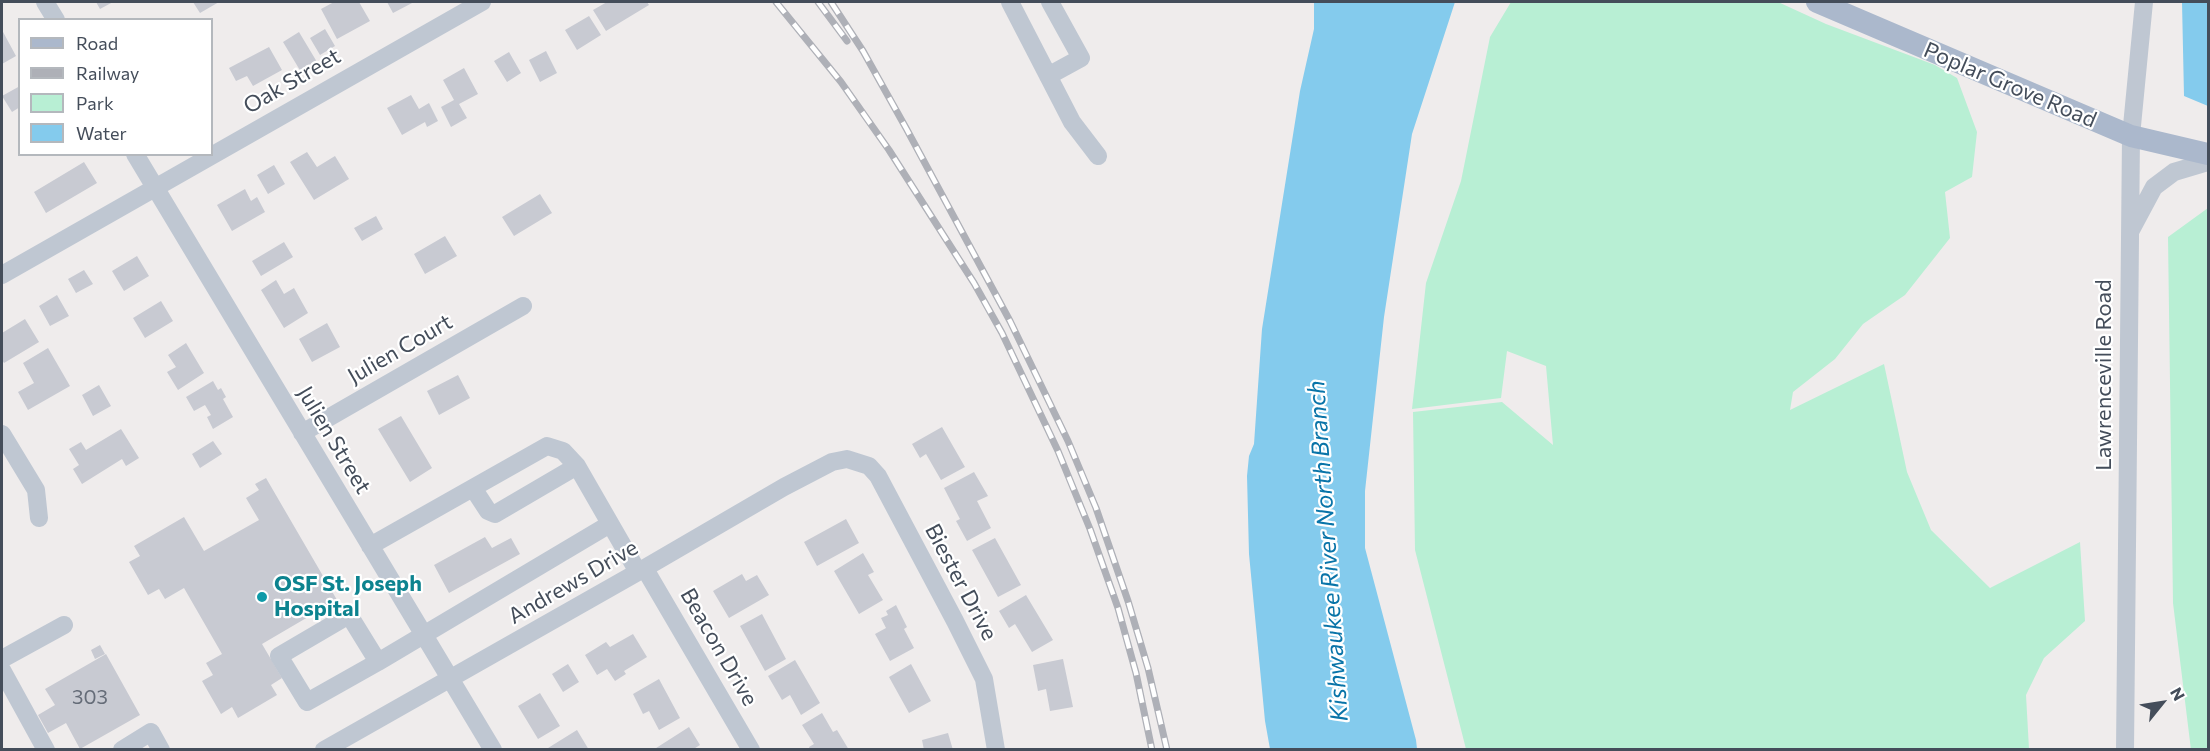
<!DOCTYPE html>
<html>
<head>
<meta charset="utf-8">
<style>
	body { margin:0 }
	#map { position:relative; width:2210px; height:751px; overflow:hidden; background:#efecec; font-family:Commissioner,sans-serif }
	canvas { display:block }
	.frame { position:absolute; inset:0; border:3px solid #444d5a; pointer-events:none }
	.legend { position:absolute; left:18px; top:18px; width:195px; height:138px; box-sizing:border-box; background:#fff; border:2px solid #b4b8bd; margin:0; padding:8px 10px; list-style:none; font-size:18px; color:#444d5a }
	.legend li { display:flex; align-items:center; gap:12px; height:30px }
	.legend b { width:30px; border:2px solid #b4b8bd }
	.north { position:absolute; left:2132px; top:673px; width:60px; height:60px; -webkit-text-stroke:4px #fff; paint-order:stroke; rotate:60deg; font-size:16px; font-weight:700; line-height:24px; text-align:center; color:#444d5a }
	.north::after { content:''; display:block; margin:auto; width:21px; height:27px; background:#444d5a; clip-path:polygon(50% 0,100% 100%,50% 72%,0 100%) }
</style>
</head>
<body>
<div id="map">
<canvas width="2210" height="751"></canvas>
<div class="frame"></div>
<ul class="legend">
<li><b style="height:8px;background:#abb8cc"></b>Road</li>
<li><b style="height:8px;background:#aeb0b7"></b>Railway</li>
<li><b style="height:16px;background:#b8efd4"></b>Park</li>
<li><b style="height:16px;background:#84cbed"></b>Water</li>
</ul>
<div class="north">N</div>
</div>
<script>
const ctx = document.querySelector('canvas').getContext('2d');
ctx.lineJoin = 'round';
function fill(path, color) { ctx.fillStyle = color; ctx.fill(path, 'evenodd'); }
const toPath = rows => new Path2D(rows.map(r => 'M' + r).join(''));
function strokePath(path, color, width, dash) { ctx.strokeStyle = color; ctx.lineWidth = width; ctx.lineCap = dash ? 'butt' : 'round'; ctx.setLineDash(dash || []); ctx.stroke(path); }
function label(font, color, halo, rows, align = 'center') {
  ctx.font = font + ' Commissioner,sans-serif'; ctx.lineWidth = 4.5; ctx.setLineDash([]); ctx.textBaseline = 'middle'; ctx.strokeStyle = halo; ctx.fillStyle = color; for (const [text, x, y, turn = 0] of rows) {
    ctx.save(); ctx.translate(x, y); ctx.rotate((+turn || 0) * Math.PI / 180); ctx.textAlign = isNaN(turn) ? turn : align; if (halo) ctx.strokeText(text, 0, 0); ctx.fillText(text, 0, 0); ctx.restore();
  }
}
const green = toPath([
	[1511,2,1778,2,1826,24,1935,65,1957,78,1977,132,1972,177,1945,192,1950,238,1905,295,1863,324,1835,359,1793,392,1790,410,1884,364,1907,472,1931,530,1990,588,2080,542,2085,621,2044,658,2026,695,2029,749,1466,749,1415,550,1413,412,1502,402,1553,445,1546,366,1507,351,1501,398,1412,409,1426,283,1461,181,1490,37],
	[2208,208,2208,749,2191,750,2173,603,2168,237]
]);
const water = toPath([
	[1314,2,1455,2,1412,134,1384,317,1365,491,1365,548,1416,740,1417,749,1270,749,1265,721,1249,554,1247,476,1249,456,1254,444,1262,329,1300,91,1314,29],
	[2182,2,2208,2,2208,106,2184,96]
]);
const building = toPath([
	[96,2,113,2,100,9],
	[193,2,219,2,200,13],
	[334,2,359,2,370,21,337,39,321,9],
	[387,2,414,2,393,13],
	[607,2,647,2,649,5,606,31,593,10],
	[589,16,601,35,577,50,565,30],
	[325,29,335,46,320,55,310,38],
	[2,30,16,56,2,64],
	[299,32,317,62,301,72,283,42],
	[269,47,282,70,253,86,247,76,236,81,229,68],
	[546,51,557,73,540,82,529,60],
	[509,52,521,73,507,82,494,61],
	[464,68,478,94,459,104,467,118,451,127,441,107,454,100,443,80],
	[20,86,20,107,12,112,2,96],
	[411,95,419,109,429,103,438,121,427,127,425,122,402,135,387,108],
	[307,152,317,167,335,156,349,179,314,200,290,162],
	[84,162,97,183,46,213,34,192],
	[274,165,285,184,268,194,257,175],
	[245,189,251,201,257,197,265,212,232,231,217,205],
	[540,194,552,213,514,236,502,217],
	[376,216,383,229,362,241,354,228],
	[445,236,457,256,425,274,414,254],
	[284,242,293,257,261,276,252,261],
	[137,256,149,276,124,291,112,271],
	[84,270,93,284,76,293,68,279],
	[276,280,284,294,294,288,308,313,284,328,261,290],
	[57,295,69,316,50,326,39,306],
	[161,301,173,321,145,338,133,318],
	[25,319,39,342,4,363,2,360,2,333],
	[327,323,340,347,312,362,299,339],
	[186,343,204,373,178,390,167,372,176,367,168,355],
	[48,348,70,386,28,410,18,392,34,383,23,363],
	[458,375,470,398,439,415,427,391],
	[213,381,218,390,221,388,226,397,223,399,233,417,213,429,207,417,211,415,205,405,194,411,186,397],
	[99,385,111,406,93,416,82,395],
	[401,416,432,468,410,482,378,429],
	[942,427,965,467,941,480,926,454,920,458,912,444],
	[121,429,139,458,126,466,122,459,82,484,73,469,79,465,69,449,81,442,86,450],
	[213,441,222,454,200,468,192,454],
	[974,472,988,496,977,501,991,528,967,541,956,521,960,519,944,488],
	[266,478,337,600,262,644,282,678,271,685,277,695,238,718,232,707,221,714,202,681,213,675,206,663,222,654,184,588,165,599,159,589,148,595,129,562,140,556,134,546,184,517,204,551,259,520,246,498,259,490,255,484],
	[846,519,859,543,817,566,804,542],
	[485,537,492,548,511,538,520,554,449,593,434,565],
	[995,538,1021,585,998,597,972,550],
	[863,553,874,572,868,575,883,600,859,614,834,571],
	[742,574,746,581,757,575,769,595,729,618,713,591],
	[1026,595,1053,640,1032,652,1015,624,1009,628,999,611],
	[896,605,907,627,904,629,914,648,890,661,875,634,886,628,881,618,888,615,886,611],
	[762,614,786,659,765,671,740,626],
	[633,634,647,657,624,671,626,674,615,681,607,669,597,675,585,655,606,642,610,647],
	[100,645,105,654,95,659,91,650],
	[106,654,140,715,80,749,66,723,48,733,38,715,55,705,45,689],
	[1063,659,1073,707,1050,711,1046,689,1038,691,1033,665],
	[795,660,820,703,801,715,790,695,782,700,768,676],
	[568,664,579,682,563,692,552,674],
	[911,664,931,701,909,713,889,677],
	[659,679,680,718,659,730,649,711,643,714,633,694],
	[540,693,560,726,538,739,518,706],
	[822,713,833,732,837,730,849,750,810,750,809,747,814,744,802,725],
	[689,727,700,745,692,750,653,750],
	[577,730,589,750,549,750,548,748],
	[948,733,953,750,924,750,922,740]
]);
const minor = toPath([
	[45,2,56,20],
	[1010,2,1072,122,1098,156],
	[1048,76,1081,58,1050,2],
	[135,154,493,750],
	[2131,230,2154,187,2174,172,2208,162],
	[2,275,482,2],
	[302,433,523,306],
	[2,434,36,490,39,518],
	[473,488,488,511,495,514,577,466],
	[370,546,547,446,563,451,577,466,638,572],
	[645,569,751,750],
	[2,659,64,625],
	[378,662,307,702,279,656,349,615,378,662,610,524],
	[2,670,46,750],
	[122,750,151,732,161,750],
	[324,750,638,572,784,487,832,462,847,459,869,466,878,476,955,621,984,679,996,750],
	[2125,750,2131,136,2144,2]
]);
const major = toPath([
	[1817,2,2131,136,2208,154]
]);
const rail = toPath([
	[776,2,841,82,889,150,974,283,1002,333,1058,451,1090,529,1118,608,1136,673,1152,750],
	[818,2,847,41],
	[831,2,863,51,906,128,1010,321,1068,441,1096,508,1128,601,1148,668,1167,750]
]);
const markers = [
	[262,597,6,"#0f9aa8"]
];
const numberNames = [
	["303",90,697]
];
const streetNames = [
	["Oak Street",292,81,-30],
	["Poplar Grove Road",2010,85,23],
	["Julien Court",400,349,-30],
	["Lawrenceville Road",2104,375,-90],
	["Julien Street",334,440,59],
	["Andrews Drive",573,582,-30],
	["Biester Drive",961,582,62],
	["Beacon Drive",719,647,60]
];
const cultureNames = [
	["OSF St. Joseph",274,584],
	["Hospital",274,609]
];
const waterNames = [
	["Kishwaukee River North Branch",1328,551,-94]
];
fill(green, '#b8efd4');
fill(water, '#84cbed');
fill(building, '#c8cad2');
strokePath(minor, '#bfc7d2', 18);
strokePath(major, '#abb8cc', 22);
strokePath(rail, '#aeb0b7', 7);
strokePath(rail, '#fff', 4.5, [14]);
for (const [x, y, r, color] of markers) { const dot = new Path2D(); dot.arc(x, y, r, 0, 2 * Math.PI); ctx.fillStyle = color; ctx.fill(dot); strokePath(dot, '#fff', 2); }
label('20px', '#656c78', null, numberNames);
label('22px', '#444d5a', '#fff', streetNames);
label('bold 22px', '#0d838f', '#fff', cultureNames, 'left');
label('italic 24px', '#0974a8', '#fff', waterNames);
</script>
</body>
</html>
